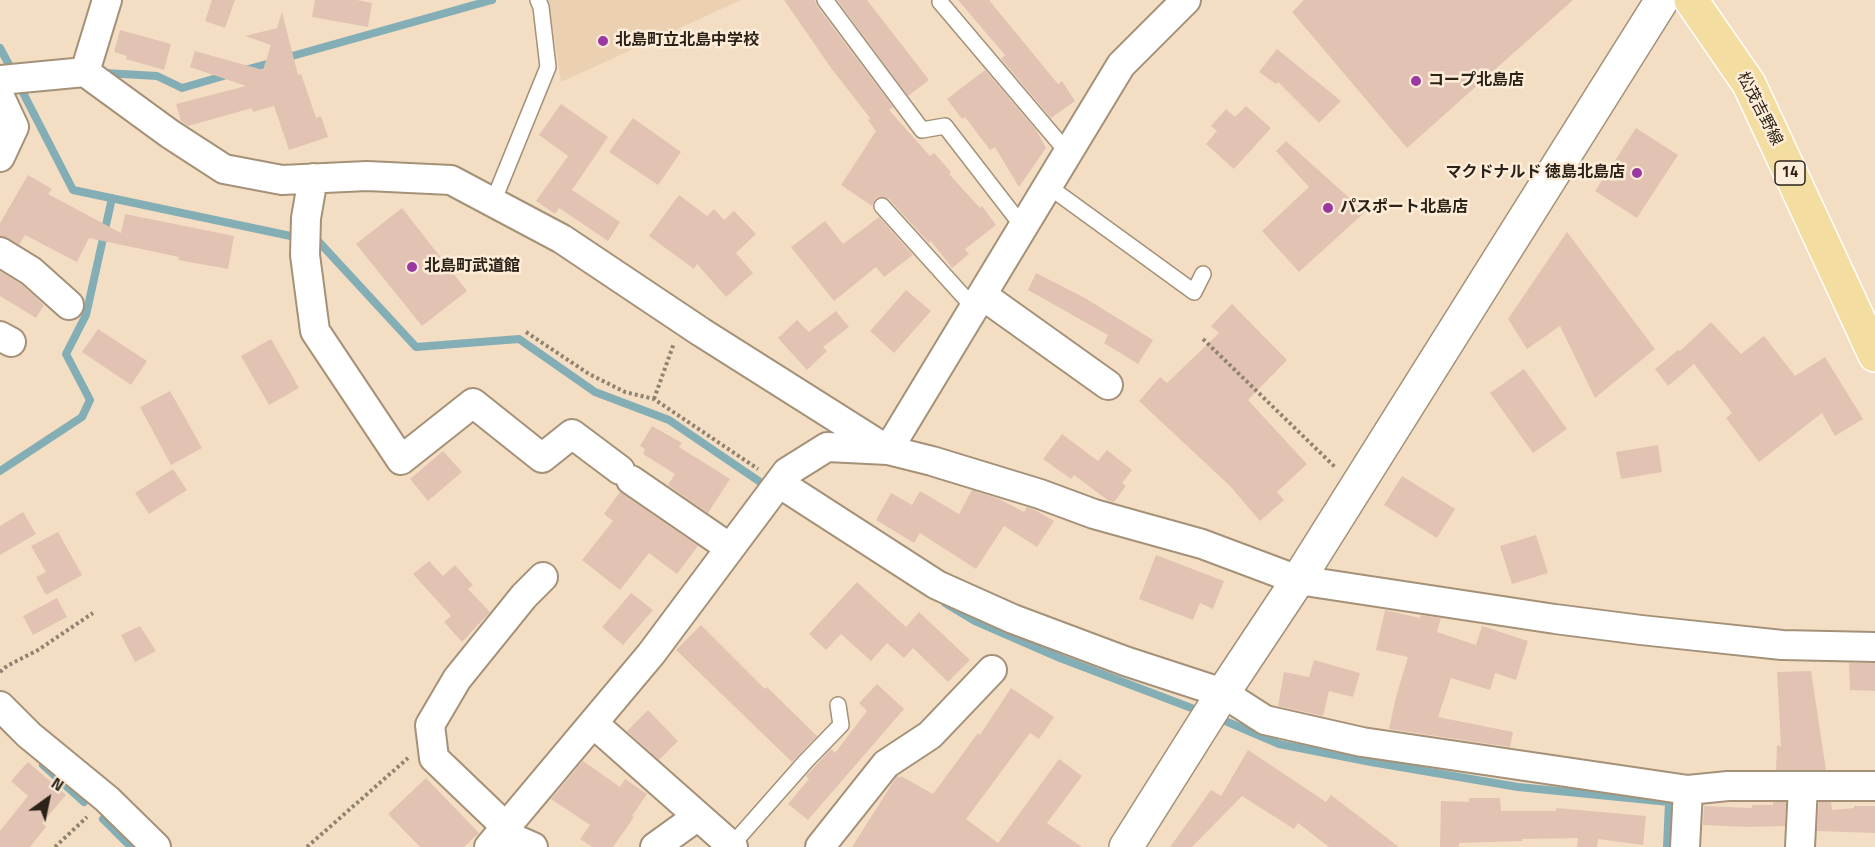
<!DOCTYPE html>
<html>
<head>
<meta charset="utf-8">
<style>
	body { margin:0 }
	#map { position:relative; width:1875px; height:847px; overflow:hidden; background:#f3dec4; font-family:"Titillium Web",sans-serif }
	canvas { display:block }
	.north { position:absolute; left:18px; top:769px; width:60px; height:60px; -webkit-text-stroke:4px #fdecd7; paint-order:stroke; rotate:33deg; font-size:16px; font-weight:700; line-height:24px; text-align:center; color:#2b231a }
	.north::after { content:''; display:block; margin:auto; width:21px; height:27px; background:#2b231a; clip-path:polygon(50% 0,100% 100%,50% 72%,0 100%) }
</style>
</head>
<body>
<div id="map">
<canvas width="1875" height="847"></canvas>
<div class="north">N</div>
</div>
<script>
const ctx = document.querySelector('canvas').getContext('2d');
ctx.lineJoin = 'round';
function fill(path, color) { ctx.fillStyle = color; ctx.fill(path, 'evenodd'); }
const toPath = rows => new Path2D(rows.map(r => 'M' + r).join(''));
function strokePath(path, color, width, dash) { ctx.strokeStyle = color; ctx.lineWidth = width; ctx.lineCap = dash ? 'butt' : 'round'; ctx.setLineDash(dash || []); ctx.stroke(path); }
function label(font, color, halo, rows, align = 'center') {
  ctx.font = font + ' "Titillium Web","Noto Sans JP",sans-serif'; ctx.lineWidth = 5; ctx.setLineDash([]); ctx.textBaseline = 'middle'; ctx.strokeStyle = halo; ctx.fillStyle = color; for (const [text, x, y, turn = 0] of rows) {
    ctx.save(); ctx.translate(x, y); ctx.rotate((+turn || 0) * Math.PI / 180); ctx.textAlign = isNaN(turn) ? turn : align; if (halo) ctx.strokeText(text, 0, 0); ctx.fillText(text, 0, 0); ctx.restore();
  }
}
const built = toPath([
	[548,0,741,0,561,82]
]);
const stream = toPath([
	[0,48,14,74],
	[285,58,492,0],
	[245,70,274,62],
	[105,73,157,76,182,88,227,75],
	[19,85,73,190,319,242,416,347,519,339,595,392,669,420,769,488],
	[0,471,82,417,90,400,66,354,86,315,112,198],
	[945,603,975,621,1060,658,1202,712],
	[1216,717,1279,744,1371,762,1518,787,1669,802,1667,847],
	[43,765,84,802],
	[103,819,131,847]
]);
const building = toPath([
	[212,0,235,0,225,28,205,21],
	[315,0,357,0,372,3,368,27,312,17],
	[784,0,815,0,817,6,893,107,889,110,930,156,934,153,951,172,949,174,980,208,982,206,996,225,965,249,969,254,952,268,931,241,929,243,889,199,879,197,875,199,872,206,841,185,876,131,868,120,870,118,831,68],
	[837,0,867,0,929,80,908,96],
	[958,0,989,0,1058,84,1062,81,1075,101,1051,118,1001,59,1005,55],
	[1304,0,1573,0,1407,148,1292,12],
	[282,12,298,75,301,74,316,118,321,116,328,137,289,150,274,106,253,112,252,108,188,126,181,121,176,104,246,86,190,67,195,51,263,70,271,45,245,36,277,28],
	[120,30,171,44,164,70,126,59,127,56,114,52],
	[1277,49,1341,101,1319,123,1278,82,1276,84,1259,72],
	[985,70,1036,130,1046,148,1019,187,995,147,990,150,965,117,962,119,947,99],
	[561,104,608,137,572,190,620,222,608,241,559,208,555,214,536,201,568,156,539,135],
	[1246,106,1271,128,1234,169,1206,144,1217,131,1211,126,1226,109,1235,117],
	[633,118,681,152,658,185,609,152],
	[1636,128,1678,155,1637,218,1595,191],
	[1286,141,1365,212,1299,272,1262,231,1309,187,1276,151],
	[28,175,52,189,48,194,121,233,125,214,234,236,228,269,178,260,179,257,89,238,77,262,25,235,19,245,0,236,0,223],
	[679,195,707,216,714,209,724,220,734,211,756,234,736,253,753,273,726,297,697,264,694,269,649,236],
	[402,208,467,291,422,326,356,244],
	[879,217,913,255,884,277,876,267,834,301,791,247,825,221,843,244],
	[1567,232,1655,349,1595,398,1560,326,1527,349,1508,319],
	[0,271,22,285,44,305,36,318,0,296],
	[1036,273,1085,298,1153,340,1138,364,1104,343,1108,335,1028,290],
	[906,290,931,311,894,353,870,331],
	[1232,304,1287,360,1248,400,1307,464,1277,492,1284,500,1260,521,1230,486,1139,401,1160,377,1167,383,1219,333,1211,326],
	[836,311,849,327,823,347,827,351,807,370,778,338,797,320,809,332],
	[1711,322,1741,354,1764,336,1795,376,1825,357,1863,419,1835,436,1822,413,1759,462,1726,418,1732,413,1694,364,1668,386,1655,369,1678,350,1680,351],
	[98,329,147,361,131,385,82,352],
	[271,339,299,388,269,405,241,356],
	[1524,369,1567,429,1533,453,1490,393],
	[170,391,202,448,171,465,140,407],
	[652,426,682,443,679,447,730,479,708,513,668,485,675,474,643,454,645,449,640,446],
	[1062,434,1098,461,1107,450,1132,470,1122,483,1126,486,1114,502,1109,501,1074,475,1071,479,1043,459],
	[1658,445,1662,472,1621,479,1616,452],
	[443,451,462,472,428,501,410,479],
	[173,469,187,490,149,514,135,493],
	[1402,476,1455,509,1437,538,1384,505],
	[972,490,999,499,1024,512,1027,507,1035,510,1054,521,1037,547,1004,526,976,569,920,533,914,543,876,520,891,493,912,505,920,491,959,514],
	[620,492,698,546,677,574,649,553,620,590,582,560,613,521,604,514],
	[23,512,36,534,0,555,0,526],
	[58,532,82,575,46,595,36,577,46,572,31,546],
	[1536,535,1548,573,1512,584,1500,546],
	[1156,555,1224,581,1213,609,1200,603,1193,620,1139,599],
	[429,561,443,576,455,565,473,585,468,589,490,612,462,642,444,622,451,616,413,574],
	[857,582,906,627,919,612,970,660,948,682,913,648,904,658,887,643,871,661,841,634,826,650,809,634],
	[631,593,653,610,623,645,602,627],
	[57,598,67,617,33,635,23,616],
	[1385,610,1420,618,1421,615,1441,618,1437,632,1476,645,1482,626,1528,641,1516,680,1495,673,1490,690,1451,678,1438,717,1513,732,1510,747,1389,729,1396,697,1408,657,1376,650],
	[701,625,765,689,767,687,817,736,792,762,676,650],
	[140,626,156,651,135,662,121,635],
	[1314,660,1360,673,1353,697,1329,691,1323,716,1278,706,1284,672,1309,677],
	[1849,663,1875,663,1875,691,1850,690],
	[1811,671,1826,770,1776,770,1777,745,1781,746,1777,672],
	[877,684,904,709,808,820,788,804,809,779,806,776,831,749,835,753,867,711,859,703],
	[1011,688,1054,717,1039,739,1030,733,966,819,998,843,1059,759,1082,776,1047,823,1082,847,852,847,897,776,900,778,901,776,933,794,978,733,980,735],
	[648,710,678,741,659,760,627,731],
	[1248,750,1326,802,1331,795,1399,847,1329,847,1298,823,1294,829,1242,796,1192,847,1170,847,1211,790,1221,796],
	[583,761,620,787,625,779,647,794,632,816,634,817,613,847,592,847,580,839,590,825,551,799],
	[28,762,66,795,42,823,46,827,30,847,0,847,0,831,28,796,11,781],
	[426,778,479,833,464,847,420,847,388,814],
	[1469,798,1500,798,1501,811,1556,811,1556,808,1646,816,1643,845,1598,839,1597,847,1577,847,1578,838,1522,839,1522,841,1459,843,1459,847,1440,847,1441,801,1469,802],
	[1773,802,1786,802,1785,826,1748,827,1703,825,1704,806,1752,808,1752,805,1773,805],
	[1819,802,1831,802,1832,810,1854,808,1854,806,1875,806,1875,833,1817,831]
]);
const path = toPath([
	[526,332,589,374,625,392,654,399,758,469],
	[1203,339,1336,468],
	[654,399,674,343],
	[0,672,7,666,38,650,93,613],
	[55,847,87,817],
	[307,847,408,758]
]);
const service = toPath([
	[825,0,922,130,945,126,1023,227],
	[940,2,1068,153],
	[1048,186,1194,292,1203,274],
	[493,202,548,67,541,7,538,0],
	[882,206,974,308],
	[731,846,806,761,841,725,838,705]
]);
const minor = toPath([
	[85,72,107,0],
	[0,80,85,72,170,134,224,169,282,180,367,176,451,180,562,239,701,332,886,449],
	[0,97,14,127,0,157],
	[313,178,306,218,305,255,315,331,401,460,473,403,542,458,572,434,620,470],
	[0,252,31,271,69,305],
	[982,295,1108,385],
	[0,336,11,342],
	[888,450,1121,65,1186,0],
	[631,480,730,548],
	[779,483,937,585,1013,619,1125,661,1223,693,1265,720,1362,742,1688,790],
	[0,706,29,735,107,799,156,847],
	[594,724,733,847],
	[506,827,434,758,430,725,457,679,524,596,543,577],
	[501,833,533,847],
	[489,847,651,654,787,472,827,447,888,450,932,461,1040,494,1094,514,1202,544,1298,580,1555,619,1641,630,1782,645,1875,647],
	[655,847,698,816],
	[820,847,886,764,930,735,992,670],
	[1685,847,1688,790,1728,786,1875,786],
	[1800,847,1803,786]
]);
const tertiary = toPath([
	[1126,847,1223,693,1298,580,1662,0]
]);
const primary = toPath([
	[1691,0,1749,84,1875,355]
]);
const markers = [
	[603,41,6,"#9939a1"],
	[1416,81,6,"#9939a1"],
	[1637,173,6,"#9939a1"],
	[1328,208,6,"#9939a1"],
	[412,267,6,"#9939a1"]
];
const shields = [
	[1790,173,30]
];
const shieldNames = [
	["14",1790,173]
];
const poiNames = [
	["北島町立北島中学校",615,41],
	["コープ北島店",1428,81],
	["マクドナルド 徳島北島店",1625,173,"right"],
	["パスポート北島店",1340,208],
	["北島町武道館",424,267]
];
const streetNames = [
	["松茂吉野線",1759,109,63]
];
fill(built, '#ebd1b1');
strokePath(stream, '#84aeb5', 8);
fill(building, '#e2c3b3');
strokePath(service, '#a49178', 18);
strokePath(minor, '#a49178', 32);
strokePath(tertiary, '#a49178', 36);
strokePath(primary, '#fff', 36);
strokePath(path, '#908270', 4, [3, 3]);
strokePath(service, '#fff', 15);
strokePath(minor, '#fff', 28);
strokePath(tertiary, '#fff', 33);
strokePath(primary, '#f4dda0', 33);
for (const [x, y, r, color] of markers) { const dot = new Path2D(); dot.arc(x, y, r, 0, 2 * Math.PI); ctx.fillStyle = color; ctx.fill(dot); strokePath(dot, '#fdecd7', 2); }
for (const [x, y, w] of shields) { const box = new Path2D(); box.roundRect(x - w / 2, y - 12, w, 24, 4.5); ctx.fillStyle = '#fdecd7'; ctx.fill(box); strokePath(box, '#2b231a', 1.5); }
label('bold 15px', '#2b231a', null, shieldNames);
label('bold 16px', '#2b231a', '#fdecd7', poiNames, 'left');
label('16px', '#2b231a', '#fdecd7', streetNames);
</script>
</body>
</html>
